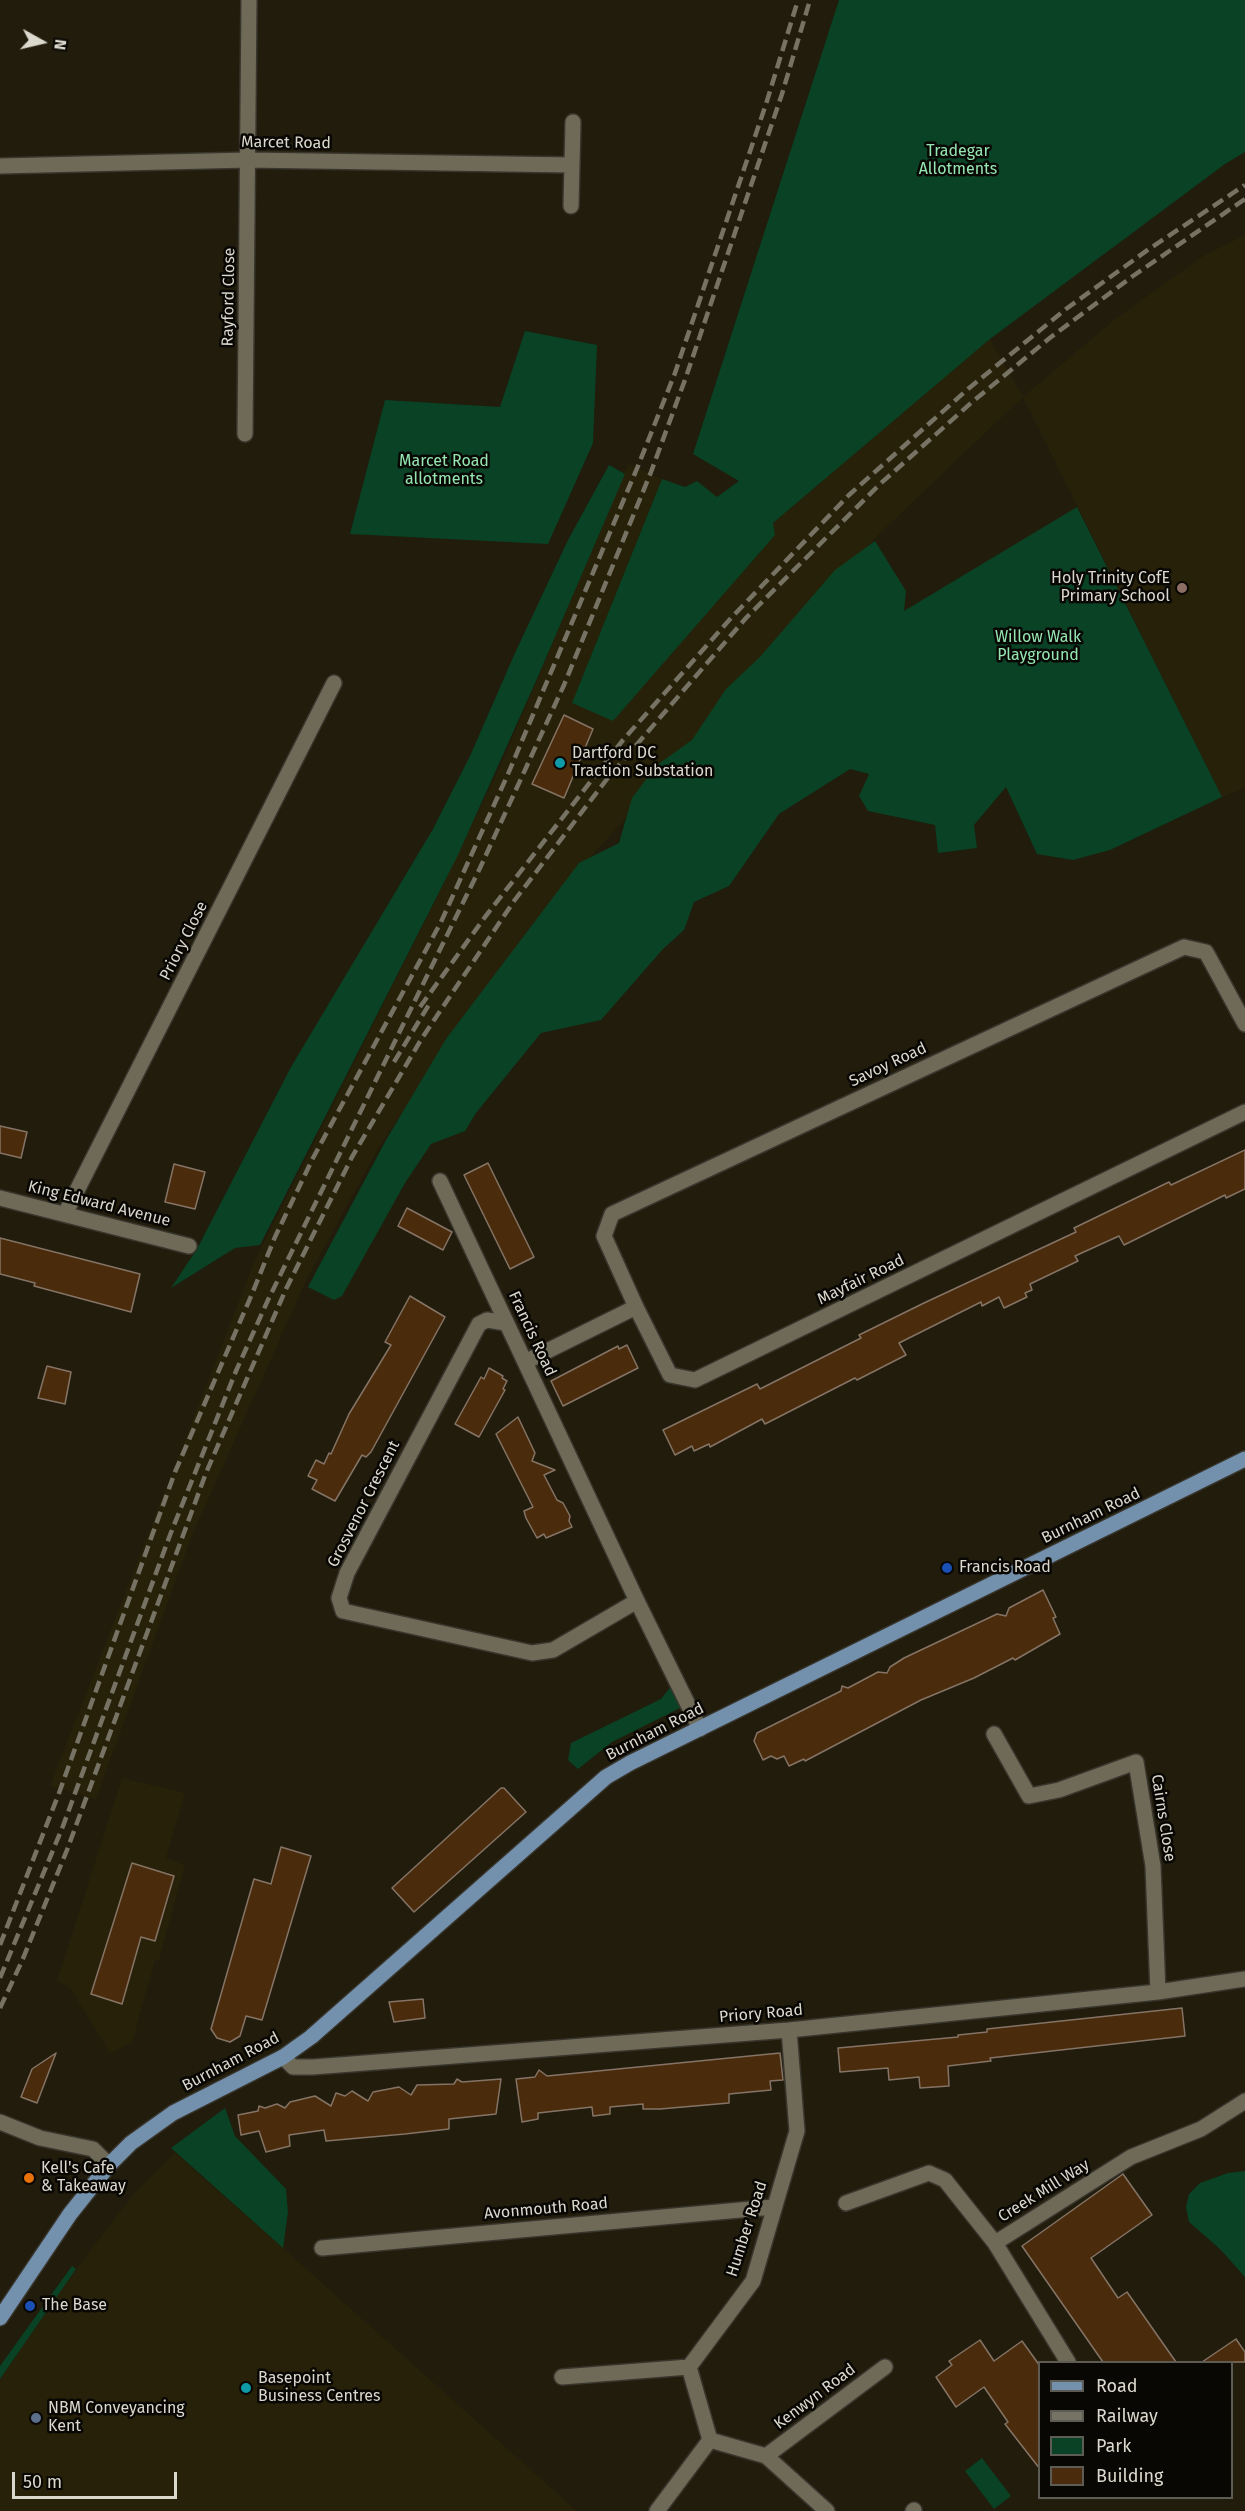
<!DOCTYPE html>
<html>
<head>
<meta charset="utf-8">
<style>
	body { margin:0 }
	#map { position:relative; width:1245px; height:2511px; overflow:hidden; background:#211c0c; font-family:"Fira Sans",sans-serif }
	canvas { display:block }
	.legend { position:absolute; left:1038px; top:2361px; width:195px; height:138px; box-sizing:border-box; background:#080703; border:2px solid #5c5b54; margin:0; padding:8px 10px; list-style:none; font-size:18px; color:#dbd8cd }
	.legend li { display:flex; align-items:center; gap:12px; height:30px }
	.legend b { width:30px; border:2px solid #5c5b54 }
	.north { position:absolute; left:12px; top:12px; width:60px; height:60px; -webkit-text-stroke:4px #080703; paint-order:stroke; rotate:98deg; font-size:16px; font-weight:700; line-height:24px; text-align:center; color:#dbd8cd }
	.north::after { content:''; display:block; margin:auto; width:21px; height:27px; background:#dbd8cd; clip-path:polygon(50% 0,100% 100%,50% 72%,0 100%) }
	.scale { position:absolute; left:12px; top:2472px; width:165px; height:27px; box-sizing:border-box; border:3px solid #dbd8cd; border-top:0; padding-left:8px; font-size:18px; line-height:21px; white-space:nowrap; color:#dbd8cd; -webkit-text-stroke:4px #080703; paint-order:stroke }
</style>
</head>
<body>
<div id="map">
<canvas width="1245" height="2511"></canvas>
<ul class="legend">
<li><b style="height:8px;background:#7390ad"></b>Road</li>
<li><b style="height:8px;background:#767264"></b>Railway</li>
<li><b style="height:16px;background:#094224"></b>Park</li>
<li><b style="height:16px;background:#4a2c0c"></b>Building</li>
</ul>
<div class="north">N</div>
<div class="scale">50 m</div>
</div>
<script>
const ctx = document.querySelector('canvas').getContext('2d');
ctx.lineJoin = 'round';
function fill(path, color) { ctx.fillStyle = color; ctx.fill(path, 'evenodd'); }
const toPath = rows => new Path2D(rows.map(r => 'M' + r).join(''));
function strokePath(path, color, width, dash) { ctx.strokeStyle = color; ctx.lineWidth = width; ctx.lineCap = dash ? 'butt' : 'round'; ctx.setLineDash(dash || []); ctx.stroke(path); }
function label(font, color, halo, rows, align = 'center') {
  ctx.font = font + ' "Fira Sans",sans-serif'; ctx.lineWidth = 5; ctx.setLineDash([]); ctx.textBaseline = 'middle'; ctx.strokeStyle = halo; ctx.fillStyle = color; for (const [text, x, y, turn = 0] of rows) {
    ctx.save(); ctx.translate(x, y); ctx.rotate((+turn || 0) * Math.PI / 180); ctx.textAlign = isNaN(turn) ? turn : align; if (halo) ctx.strokeText(text, 0, 0); ctx.fillText(text, 0, 0); ctx.restore();
  }
}
const built = toPath([
	[1245,235,1245,788,1222,797,1023,397,873,540,691,747,596,851,518,945,468,1014,379,1147,305,1283,191,1538,96,1799,50,1786,255,1260,443,885,504,758,628,464,662,479,572,703,613,720,774,536,773,523,990,339,1023,397,1115,319,1203,256],
	[122,1778,185,1793,166,1858,185,1865,159,1960,155,1960,132,2043,110,2053,70,1988,57,1981],
	[175,2153,283,2248,577,2511,0,2511,0,2379,85,2257,137,2190]
]);
const green = toPath([
	[839,0,1245,0,1245,152,1225,164,990,339,773,523,775,535,613,721,572,703,662,479,685,487,697,481,717,497,739,481,693,454],
	[525,331,597,345,593,443,548,544,350,534,385,400,500,407],
	[609,465,625,474,536,681,458,855,260,1245,235,1248,171,1288,197,1249,291,1067,433,829,470,756,515,653,568,540],
	[1077,507,1222,797,1110,850,1073,860,1037,854,1006,787,974,825,977,848,938,853,935,825,868,811,859,796,869,774,850,769,779,814,729,886,694,902,684,930,663,949,601,1020,541,1033,476,1113,465,1131,431,1144,405,1183,342,1296,334,1300,308,1287,386,1140,446,1039,579,863,619,843,632,798,657,765,692,740,726,689,760,657,835,570,875,541,906,591,904,611],
	[672,1685,681,1705,680,1708,612,1742,578,1769,568,1760,571,1743,661,1699],
	[225,2108,235,2136,286,2189,288,2212,283,2248,171,2148],
	[1245,2171,1245,2277,1220,2249,1189,2222,1186,2207,1189,2194,1200,2183,1228,2173],
	[72,2266,76,2269,0,2379,0,2366],
	[982,2458,1011,2496,994,2509,965,2471]
]);
const building = toPath([
	[564,715,593,729,564,798,532,784,564,715],
	[0,1126,27,1132,21,1158,0,1153,0,1126],
	[1245,1150,1245,1189,1226,1198,1225,1195,1124,1245,1119,1236,1075,1256,1078,1261,1030,1284,1032,1290,1025,1293,1027,1297,1004,1308,999,1297,982,1306,981,1302,899,1343,906,1355,857,1380,855,1378,765,1424,762,1419,710,1447,709,1444,694,1451,692,1446,675,1455,663,1430,757,1384,760,1389,861,1338,859,1335,924,1303,1076,1232,1074,1228,1169,1182,1171,1185,1245,1150],
	[488,1163,534,1257,510,1269,464,1175,488,1163],
	[174,1164,205,1172,195,1209,165,1202,174,1164],
	[407,1208,452,1232,443,1250,398,1226,407,1208],
	[0,1238,140,1274,131,1312,34,1286,35,1283,0,1274,0,1238],
	[410,1296,445,1317,371,1452,366,1457,362,1455,335,1501,312,1489,317,1480,308,1476,316,1460,324,1464,329,1453,331,1454,349,1414,391,1345,385,1342,410,1296],
	[627,1345,638,1368,563,1406,551,1381,618,1346,619,1349,627,1345],
	[47,1366,71,1372,65,1404,38,1398,47,1366],
	[489,1368,503,1376,502,1378,507,1381,503,1389,505,1390,479,1437,455,1424,481,1377,484,1379,489,1368],
	[518,1417,535,1453,532,1461,555,1470,544,1475,557,1500,563,1503,570,1516,569,1521,572,1527,546,1538,544,1534,537,1538,526,1518,524,1511,533,1507,496,1434,518,1417],
	[1043,1590,1056,1617,1053,1618,1060,1634,1015,1660,1013,1658,974,1678,921,1700,805,1761,804,1759,789,1766,784,1756,777,1759,771,1756,763,1760,754,1741,757,1733,841,1691,842,1686,848,1688,878,1672,887,1673,890,1667,904,1658,997,1614,1006,1616,1009,1608,1043,1590],
	[501,1788,504,1788,526,1812,414,1912,392,1888,501,1788],
	[281,1847,311,1856,262,2020,246,2016,240,2036,230,2042,217,2038,211,2029,254,1879,271,1884,281,1847],
	[132,1863,174,1876,155,1941,141,1937,122,2004,91,1994,132,1863],
	[423,1999,425,2018,394,2022,389,2002,423,1999],
	[1182,2008,1185,2036,990,2058,991,2061,948,2066,949,2086,920,2088,919,2077,889,2080,888,2068,840,2072,838,2048,958,2037,958,2035,987,2032,987,2029,1182,2008],
	[56,2053,37,2103,21,2097,32,2069,56,2053],
	[780,2053,783,2080,770,2081,771,2090,729,2094,729,2103,660,2109,643,2109,643,2104,610,2107,610,2114,593,2116,592,2107,538,2113,538,2119,522,2122,516,2079,535,2077,539,2070,547,2076,780,2053],
	[457,2079,462,2082,501,2079,496,2114,449,2119,449,2129,405,2134,326,2141,324,2130,289,2135,290,2146,266,2152,259,2131,241,2135,238,2115,258,2111,259,2106,265,2108,277,2104,285,2108,290,2102,315,2096,331,2106,336,2093,345,2096,352,2091,368,2101,373,2092,399,2087,411,2095,417,2085,454,2084,457,2079],
	[1123,2174,1152,2215,1091,2258,1118,2298,1127,2292,1176,2362,1103,2362,1022,2246,1123,2174],
	[1236,2339,1245,2352,1245,2362,1202,2362,1236,2339],
	[980,2340,994,2361,1022,2341,1040,2366,1040,2469,1005,2424,1008,2422,984,2387,956,2407,936,2377,952,2365,949,2361,980,2340]
]);
const minor = toPath([
	[0,166,248,160,572,165],
	[571,206,573,122],
	[245,434,249,0],
	[440,1181,637,1601,700,1729],
	[0,1198,189,1246],
	[65,1214,334,683],
	[636,1307,604,1236,612,1214,1184,947,1206,952,1245,1024],
	[506,1323,487,1320,479,1324,347,1573,339,1598,343,1611,532,1653,553,1650,637,1601],
	[525,1362,636,1307,670,1375,695,1380,1245,1112],
	[994,1734,1029,1796,1059,1790,1136,1762,1153,1866,1158,1992],
	[283,2057,293,2067,313,2067,789,2030,1158,1992,1245,1979],
	[0,2122,40,2138,93,2149,109,2165],
	[846,2203,929,2173,945,2180,995,2243,1131,2157,1201,2129,1245,2101],
	[995,2243,1068,2362],
	[322,2248,773,2207],
	[689,2367,710,2440,766,2456,827,2511],
	[562,2377,689,2367,753,2281,797,2131,789,2030],
	[766,2456,885,2367],
	[657,2511,710,2440],
	[913,2511,914,2510]
]);
const major = toPath([
	[0,2318,70,2214,109,2165,131,2143,173,2113,283,2057,311,2037,606,1777,630,1763,1245,1459]
]);
const rail = toPath([
	[420,1007,485,917,623,740,732,617,849,495,968,389,1066,309,1149,249,1245,185],
	[394,1062,430,1003],
	[0,1945,59,1793,175,1472,252,1294,275,1237,313,1158,441,922,508,774,638,466,675,373,766,104,798,0],
	[0,1978,63,1826,170,1535,236,1371,268,1300,480,868,564,685,651,472,686,377,782,94,810,0],
	[0,2008,22,1961,67,1850,206,1473,286,1289,352,1157,422,1038,514,901,607,779,746,618,880,484,971,403,1051,337,1133,276,1245,199]
]);
const markers = [
	[1182,588,6,"#8d6e63"],
	[560,763,6,"#0f9aa8"],
	[947,1568,6,"#1a4fb4"],
	[29,2178,6,"#e8710a"],
	[30,2306,6,"#1a4fb4"],
	[246,2388,6,"#0f9aa8"],
	[36,2418,6,"#5c6f8a"]
];
const streetNames = [
	["Marcet Road",286,143,1],
	["Rayford Close",229,297,-89],
	["Priory Close",184,941,-63],
	["Savoy Road",888,1065,-25],
	["King Edward Avenue",99,1204,14],
	["Mayfair Road",861,1280,-26],
	["Francis Road",532,1334,65],
	["Grosvenor Crescent",364,1504,-63],
	["Burnham Road",1091,1516,-26],
	["Burnham Road",655,1732,-27],
	["Cairns Close",1163,1818,81],
	["Priory Road",761,2014,-5],
	["Burnham Road",231,2062,-28],
	["Creek Mill Way",1044,2191,-32],
	["Avonmouth Road",546,2209,-5],
	["Humber Road",747,2229,-72],
	["Kenwyn Road",815,2397,-37]
];
const parkNames = [
	["Tradegar",958,152],
	["Allotments",958,170],
	["Marcet Road",444,462],
	["allotments",444,480],
	["Willow Walk",1038,638],
	["Playground",1038,656]
];
const poiNames = [
	["Holy Trinity CofE",1170,579,"right"],
	["Primary School",1170,597,"right"],
	["Dartford DC",572,754],
	["Traction Substation",572,772],
	["Francis Road",959,1568],
	["Kell's Cafe",41,2169],
	["& Takeaway",41,2187],
	["The Base",42,2306],
	["Basepoint",258,2379],
	["Business Centres",258,2397],
	["NBM Conveyancing",48,2409],
	["Kent",48,2427]
];
fill(built, '#272109');
fill(green, '#094224');
fill(building, '#4a2c0c');
strokePath(building, '#857466', 1.5);
strokePath(minor, '#38352d', 18);
strokePath(major, '#38352d', 18);
strokePath(minor, '#6e6a57', 15);
strokePath(major, '#7390ad', 15);
strokePath(rail, '#767264', 4.5, [12, 6]);
for (const [x, y, r, color] of markers) { const dot = new Path2D(); dot.arc(x, y, r, 0, 2 * Math.PI); ctx.fillStyle = color; ctx.fill(dot); strokePath(dot, '#080703', 2); }
label('16px', '#dbd8cd', '#080703', streetNames);
label('16px', '#95e6b1', '#080703', parkNames);
label('16px', '#dbd8cd', '#080703', poiNames, 'left');
</script>
</body>
</html>
